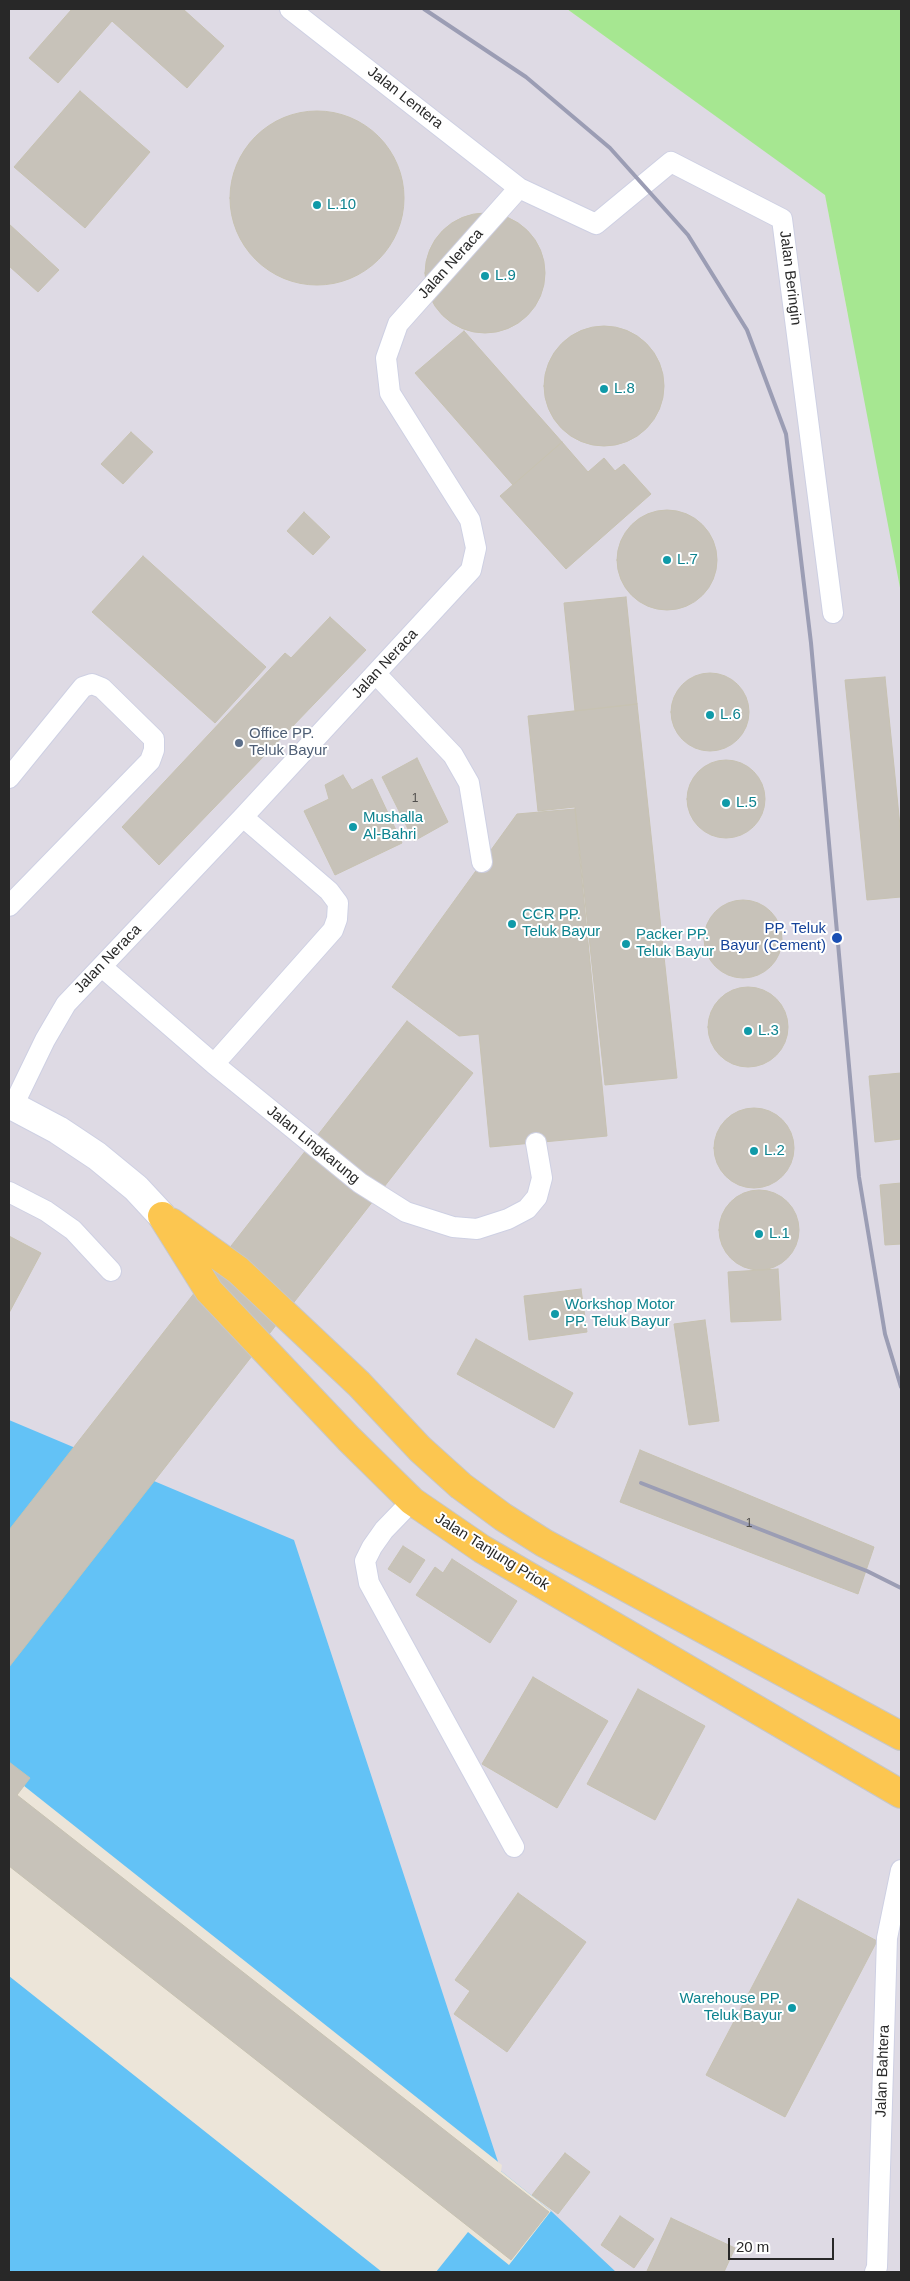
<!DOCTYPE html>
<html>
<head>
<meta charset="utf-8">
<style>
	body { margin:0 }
	#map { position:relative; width:910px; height:2281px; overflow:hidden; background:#ece5d9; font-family:Arial,sans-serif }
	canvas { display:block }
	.frame { position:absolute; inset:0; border:10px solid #282828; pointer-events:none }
	.scale { position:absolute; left:728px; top:2238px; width:106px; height:22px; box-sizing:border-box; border:2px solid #282828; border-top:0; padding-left:6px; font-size:15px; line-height:18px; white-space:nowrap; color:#282828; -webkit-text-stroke:4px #fff; paint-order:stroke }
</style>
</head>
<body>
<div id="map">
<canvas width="910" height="2281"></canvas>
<div class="frame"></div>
<div class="scale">20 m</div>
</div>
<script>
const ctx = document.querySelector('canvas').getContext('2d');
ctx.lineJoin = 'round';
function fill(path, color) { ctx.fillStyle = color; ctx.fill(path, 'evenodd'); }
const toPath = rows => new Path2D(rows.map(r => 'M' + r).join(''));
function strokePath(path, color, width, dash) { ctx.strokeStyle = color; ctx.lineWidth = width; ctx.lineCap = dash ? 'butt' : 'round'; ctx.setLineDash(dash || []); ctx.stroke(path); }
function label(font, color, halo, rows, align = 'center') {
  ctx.font = font + ' Arial,sans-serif'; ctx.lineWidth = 4; ctx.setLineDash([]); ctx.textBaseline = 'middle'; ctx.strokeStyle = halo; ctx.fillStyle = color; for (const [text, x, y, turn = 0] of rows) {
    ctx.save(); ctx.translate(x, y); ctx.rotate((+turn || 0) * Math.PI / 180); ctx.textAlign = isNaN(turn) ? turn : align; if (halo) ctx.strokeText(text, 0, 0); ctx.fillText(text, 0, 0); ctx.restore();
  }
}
const industrial = toPath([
	[9,9,567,9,825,194,848,316,901,363,901,2272,89,2272,9,2206]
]);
const green = toPath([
	[567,9,901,9,901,593,825,195]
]);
const water = toPath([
	[9,1420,294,1540,501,2171,551,2211,616,2272,9,2272]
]);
const pier = toPath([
	[9,1774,502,2165,501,2171,551,2211,509,2265,468,2232,436,2272,382,2272,9,1976]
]);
const building = toPath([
	[72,9,183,9,224,46,187,88,112,21,58,83,29,58,72,9],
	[80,91,150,152,85,228,14,167,80,91],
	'230 198a87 87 0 1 1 174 0a87 87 0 1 1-174 0Z',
	'425 273a60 60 0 1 1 120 0a60 60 0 1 1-120 0Z',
	[9,224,59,270,38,292,9,266,9,224],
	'544 386a60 60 0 1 1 120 0a60 60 0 1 1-120 0Z',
	[464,331,562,442,513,485,415,373,464,331],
	[131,432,153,452,123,484,101,464,131,432],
	[562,442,588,472,604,458,615,471,624,464,651,494,566,569,500,496,562,442],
	'617 560a50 50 0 1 1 100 0a50 50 0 1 1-100 0Z',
	[304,512,330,537,313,555,287,531,304,512],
	[143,556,266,667,215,723,92,612,143,556],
	[626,597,637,704,575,711,564,603,626,597],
	[330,617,366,650,159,865,122,827,285,653,291,658,330,617],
	'671 712a39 39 0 1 1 78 0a39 39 0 1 1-78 0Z',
	[885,677,901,836,901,897,867,900,845,680,885,677],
	[637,704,677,1078,605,1085,575,807,538,811,528,716,637,704],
	[417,758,448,822,414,841,382,777,417,758],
	'687 799a39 39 0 1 1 78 0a39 39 0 1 1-78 0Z',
	[343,775,352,790,372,779,402,843,335,875,304,811,329,799,325,785,343,775],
	[575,809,607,1136,490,1147,479,1034,459,1036,392,987,517,814,575,809],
	'704 939a39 39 0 1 1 78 0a39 39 0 1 1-78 0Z',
	'708 1027a40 40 0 1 1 80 0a40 40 0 1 1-80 0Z',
	[407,1021,473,1073,9,1667,9,1530,407,1021],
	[901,1073,901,1139,875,1142,869,1076,901,1073],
	'714 1148a40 40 0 1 1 80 0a40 40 0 1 1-80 0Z',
	[901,1183,901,1244,885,1245,880,1185,901,1183],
	'719 1230a40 40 0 1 1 80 0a40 40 0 1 1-80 0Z',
	[9,1236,41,1253,9,1313,9,1236],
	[778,1269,781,1320,731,1322,728,1272,778,1269],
	[581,1289,587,1332,529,1340,524,1296,581,1289],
	[705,1320,719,1421,689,1425,674,1324,705,1320],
	[476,1339,573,1393,554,1428,457,1374,476,1339],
	[640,1450,874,1547,858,1594,620,1502,640,1450],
	[403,1546,425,1560,410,1583,388,1569,403,1546],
	[452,1559,517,1601,490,1643,416,1595,435,1567,443,1573,452,1559],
	[533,1677,608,1721,557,1808,482,1764,533,1677],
	[638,1689,705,1726,655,1820,587,1784,638,1689],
	[9,1762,30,1778,17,1795,549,2212,511,2260,9,1866,9,1762],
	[518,1893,586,1942,507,2052,454,2014,470,1991,455,1980,518,1893],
	[798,1899,877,1941,785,2117,706,2075,798,1899],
	[565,2153,590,2172,558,2214,532,2195,565,2153],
	[620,2216,654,2239,634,2268,601,2245,620,2216],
	[671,2218,735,2248,724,2272,647,2271,671,2218]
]);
const service = toPath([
	[290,9,519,188,596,224,671,162,782,219,833,613],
	[376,674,453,755,469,783,482,862],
	[9,778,83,687,92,684,102,688,154,739,154,750,150,761,9,906],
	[102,967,214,1064,360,1183,406,1212,453,1227,477,1229,508,1219,527,1209,537,1197,542,1178,536,1143],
	[214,1064,333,930,337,919,338,903,329,891,243,817],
	[13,1106,45,1040,66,1004,243,817,471,570,476,548,470,520,390,393,386,358,398,324,519,188],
	[9,1192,46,1211,73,1230,111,1271],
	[412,1501,384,1530,372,1547,365,1561,369,1583,514,1847],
	[875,2272,877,2267,887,1938,901,1870]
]);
const tertiary = toPath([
	[9,1104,58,1130,97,1156,136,1188,162,1216]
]);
const trunk = toPath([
	[162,1216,209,1291,349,1439,412,1501,482,1549,901,1794],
	[171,1222,238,1270,359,1384,420,1449,461,1486,503,1517,544,1543,901,1736]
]);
const rail = toPath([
	[424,9,526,77,610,148,688,235,747,330,786,434,811,643,859,1177,885,1334,901,1387],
	[641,1483,867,1571,901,1588]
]);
const markers = [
	[317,205,5,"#0f9aa8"],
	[485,276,5,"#0f9aa8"],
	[604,389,5,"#0f9aa8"],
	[667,560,5,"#0f9aa8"],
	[710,715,5,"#0f9aa8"],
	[239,743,5,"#5c6f8a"],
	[726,803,5,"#0f9aa8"],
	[353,827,5,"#0f9aa8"],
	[512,924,5,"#0f9aa8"],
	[837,938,6,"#1a4fb4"],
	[626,944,5,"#0f9aa8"],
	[748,1031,5,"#0f9aa8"],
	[754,1151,5,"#0f9aa8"],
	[759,1234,5,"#0f9aa8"],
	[555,1314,5,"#0f9aa8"],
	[792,2008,5,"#0f9aa8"]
];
const numberNames = [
	["1",415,799],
	["1",749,1524]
];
const streetNames = [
	["Jalan Lentera",405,98,38],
	["Jalan Neraca",451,264,-48],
	["Jalan Beringin",790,278,83],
	["Jalan Neraca",385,664,-47],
	["Jalan Neraca",108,959,-46],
	["Jalan Lingkarung",313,1145,39],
	["Jalan Tanjung Priok",492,1552,32],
	["Jalan Bahtera",883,2071,-88]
];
const cultureNames = [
	["L.10",327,205],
	["L.9",495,276],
	["L.8",614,389],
	["L.7",677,560],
	["L.6",720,715],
	["L.5",736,803],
	["Mushalla",363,818],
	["Al-Bahri",363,835],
	["CCR PP.",522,915],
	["Teluk Bayur",522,932],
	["Packer PP.",636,935],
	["Teluk Bayur",636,952],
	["L.3",758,1031],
	["L.2",764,1151],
	["L.1",769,1234],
	["Workshop Motor",565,1305],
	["PP. Teluk Bayur",565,1322],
	["Warehouse PP.",782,1999,"right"],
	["Teluk Bayur",782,2016,"right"]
];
const serviceNames = [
	["Office PP.",249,734],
	["Teluk Bayur",249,751]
];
const transitNames = [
	["PP. Teluk",826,929],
	["Bayur (Cement)",826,946]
];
fill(industrial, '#dedae4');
fill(green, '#a6e791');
fill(water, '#63c2f6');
fill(pier, '#ece5d9');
fill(building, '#c7c2b9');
strokePath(building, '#c7c2b2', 1);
strokePath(service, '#ced0e3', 22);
strokePath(tertiary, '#ced0e3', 30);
strokePath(trunk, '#c7c7c7', 30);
strokePath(service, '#fff', 20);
strokePath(tertiary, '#fff', 28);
strokePath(trunk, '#fcc650', 28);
strokePath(rail, '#9b9db4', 4);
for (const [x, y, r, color] of markers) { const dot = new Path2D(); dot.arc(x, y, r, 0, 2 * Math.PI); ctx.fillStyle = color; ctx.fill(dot); strokePath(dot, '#fff', 2); }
label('12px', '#504e4c', null, numberNames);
label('15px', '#282828', '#fff', streetNames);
label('15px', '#0d838f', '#fff', cultureNames, 'left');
label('15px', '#4e5e75', '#fff', serviceNames, 'left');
label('15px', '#164399', '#fff', transitNames, 'right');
</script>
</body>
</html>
